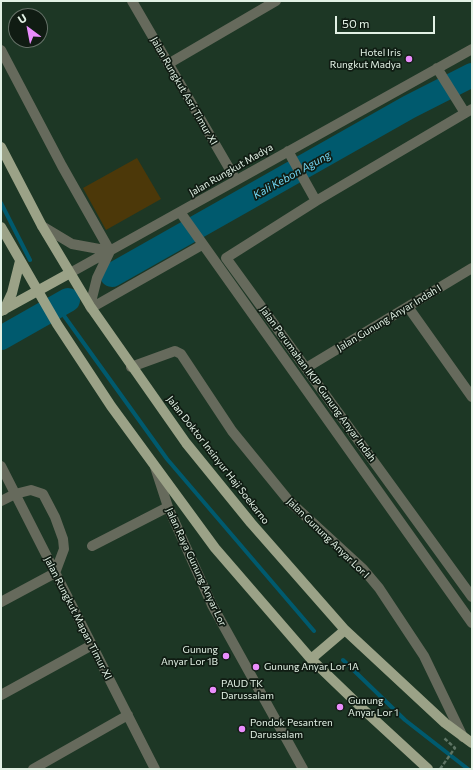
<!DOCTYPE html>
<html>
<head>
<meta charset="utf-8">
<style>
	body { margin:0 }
	#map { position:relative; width:473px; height:770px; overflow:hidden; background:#1d3725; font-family:Commissioner,sans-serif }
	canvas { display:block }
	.frame { position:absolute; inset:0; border:2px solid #e2f1e5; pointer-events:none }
	.north { position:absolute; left:8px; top:8px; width:40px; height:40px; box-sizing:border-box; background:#101c13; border:1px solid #647167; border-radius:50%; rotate:328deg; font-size:11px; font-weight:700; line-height:16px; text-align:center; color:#e2f1e5 }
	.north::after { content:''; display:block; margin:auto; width:14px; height:18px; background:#ea8dfd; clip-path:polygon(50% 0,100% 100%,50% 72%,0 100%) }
	.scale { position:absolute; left:335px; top:16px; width:100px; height:18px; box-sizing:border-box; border:2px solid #e2f1e5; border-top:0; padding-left:5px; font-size:12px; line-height:14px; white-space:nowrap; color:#e2f1e5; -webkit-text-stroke:3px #101c13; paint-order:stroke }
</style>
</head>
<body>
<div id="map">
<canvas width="473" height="770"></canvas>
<div class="frame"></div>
<div class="north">U</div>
<div class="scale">50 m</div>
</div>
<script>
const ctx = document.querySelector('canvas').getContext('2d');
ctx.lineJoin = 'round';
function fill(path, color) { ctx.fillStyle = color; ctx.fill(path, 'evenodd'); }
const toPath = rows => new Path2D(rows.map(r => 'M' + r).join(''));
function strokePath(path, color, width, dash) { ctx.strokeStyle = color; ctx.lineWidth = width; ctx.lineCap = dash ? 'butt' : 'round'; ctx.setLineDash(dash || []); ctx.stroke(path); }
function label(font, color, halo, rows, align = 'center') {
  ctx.font = font + ' Commissioner,sans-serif'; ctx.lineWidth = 3.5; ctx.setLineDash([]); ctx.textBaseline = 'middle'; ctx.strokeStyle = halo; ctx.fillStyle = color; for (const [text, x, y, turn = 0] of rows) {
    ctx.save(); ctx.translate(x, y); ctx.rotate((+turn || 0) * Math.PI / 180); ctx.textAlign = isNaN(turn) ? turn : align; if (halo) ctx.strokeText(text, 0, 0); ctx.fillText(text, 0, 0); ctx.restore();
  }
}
const green = toPath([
	[137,158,161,199,106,230,83,188]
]);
const stream = toPath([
	[1,203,30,260],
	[57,306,167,459,314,631],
	[343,660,405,720,468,769]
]);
const river = toPath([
	[112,275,409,107,472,75],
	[1,338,68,300]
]);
const path = toPath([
	[440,769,455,748,444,738]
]);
const minor = toPath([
	[132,1,236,180],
	[1,50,62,166,110,251],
	[168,64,276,1],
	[437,68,465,113],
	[472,109,316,201,226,258,472,597],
	[288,151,316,201],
	[180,212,472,623],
	[42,226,72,244,110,251],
	[70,273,472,49],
	[90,306,97,278,110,251],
	[408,307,472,397],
	[91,308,202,245],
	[131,367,175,351,181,354,232,431,289,501,363,569,379,588,424,656,463,737],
	[306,368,472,268],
	[1,466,155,769],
	[155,467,168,507,212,605,303,769],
	[1,501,15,494,31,490,43,494,55,517,63,539,64,549,55,573,1,602],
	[92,546,168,507],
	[1,695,92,645],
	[33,769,128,715]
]);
const major = toPath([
	[1,147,42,226,90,306,186,443,251,523,345,630,445,723,472,743],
	[1,227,57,324,111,406,215,548,311,659,365,711,428,769],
	[4,310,12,293,20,261],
	[1,311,70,273],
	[311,659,345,630]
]);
const markers = [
	[409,59,4,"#ea8dfd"],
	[226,656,4,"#ea8dfd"],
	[256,667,4,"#ea8dfd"],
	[213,690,4,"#ea8dfd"],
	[340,707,4,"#ea8dfd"],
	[242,729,4,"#ea8dfd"]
];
const poiNames = [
	["Hotel Iris",401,53,"right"],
	["Rungkut Madya",401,65,"right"],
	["Gunung",218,650,"right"],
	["Anyar Lor 1B",218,662,"right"],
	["Gunung Anyar Lor 1A",264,667],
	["PAUD TK",221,684],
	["Darussalam",221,696],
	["Gunung",348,701],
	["Anyar Lor 1",348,713],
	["Pondok Pesantren",250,723],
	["Darussalam",250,735]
];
const streetNames = [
	["Jalan Rungkut Asri Timur XI",184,91,60],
	["Jalan Rungkut Madya",231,170,-30],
	["Jalan Gunung Anyar Indah I",389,318,-31],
	["Jalan Perumahan IKIP Gunung Anyar Indah",318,384,54],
	["Jalan Doktor Insinyur Haji Soekarno",218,460,52],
	["Jalan Gunung Anyar Lor I",328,538,44],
	["Jalan Raya Gunung Anyar Lor",196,567,65],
	["Jalan Rungkut Mapan Timur XI",78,618,63]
];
const waterNames = [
	["Kali Kebon Agung",292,175,-29]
];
fill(green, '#4c3809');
strokePath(stream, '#005a6e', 4);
strokePath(river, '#005a6e', 24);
strokePath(path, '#5e7464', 2.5, [4, 2]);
strokePath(minor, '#666a5c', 10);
strokePath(major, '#9ba287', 10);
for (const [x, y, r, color] of markers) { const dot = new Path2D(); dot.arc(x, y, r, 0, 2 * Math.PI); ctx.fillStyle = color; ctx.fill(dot); strokePath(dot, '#101c13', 1.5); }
label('10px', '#e2f1e5', '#101c13', poiNames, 'left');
label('10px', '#e2f1e5', '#101c13', streetNames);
label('italic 11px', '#71d6f4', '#101c13', waterNames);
</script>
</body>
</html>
